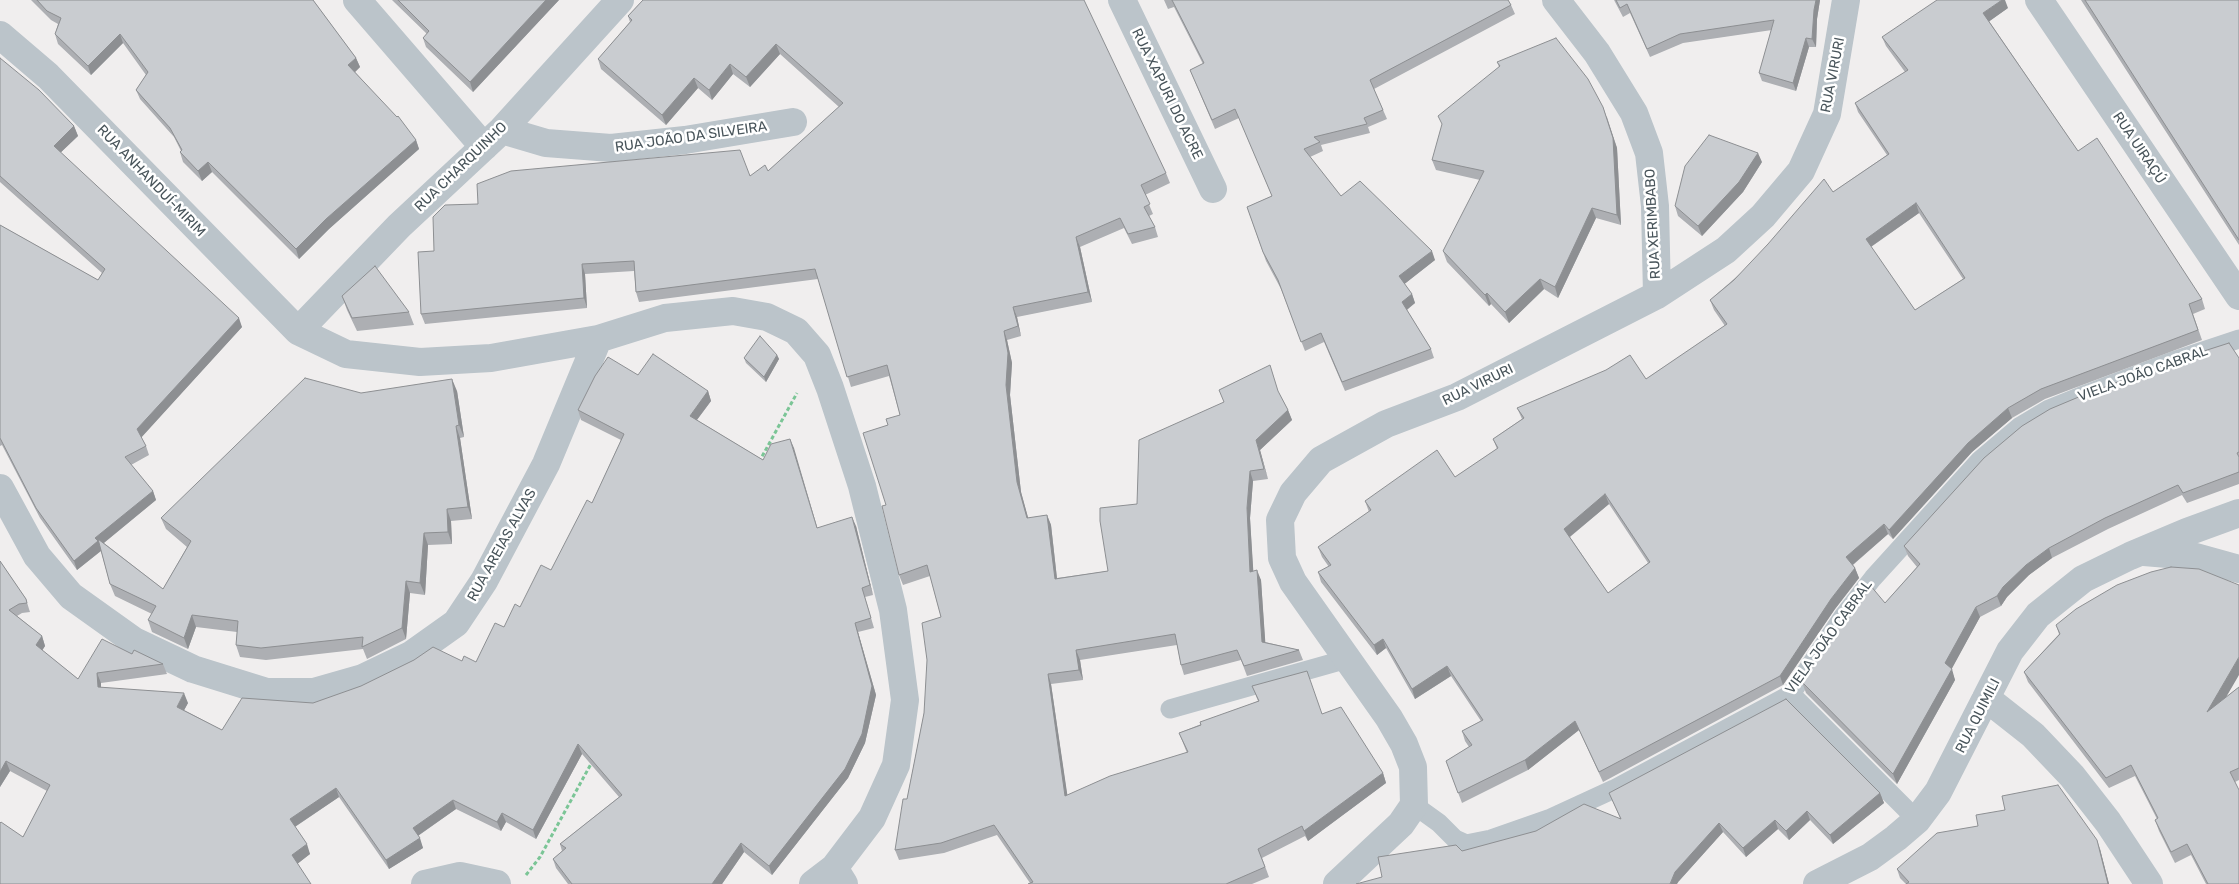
<!DOCTYPE html>
<html>
<head>
<meta charset="utf-8">
<style>
	body { margin:0 }
	canvas { display:block; background:#f0eeee }
</style>
</head>
<body>
<canvas width="2239" height="884"></canvas>
<script>
const ctx = document.querySelector('canvas').getContext('2d');
ctx.lineJoin = 'round';
const toPath = rows => new Path2D(rows.map(r => 'M' + r).join(''));
function strokePath(path, color, width, dash) { ctx.strokeStyle = color; ctx.lineWidth = width; ctx.lineCap = dash ? 'butt' : 'round'; ctx.setLineDash(dash || []); ctx.stroke(path); }
function fill(path, color) { ctx.fillStyle = color; ctx.fill(path, 'evenodd'); }
function label(font, color, halo, rows, align = 'center') {
  ctx.font = font + ' Rubik,sans-serif'; ctx.lineWidth = 5; ctx.setLineDash([]); ctx.textBaseline = 'middle'; ctx.strokeStyle = halo; ctx.fillStyle = color; for (const [text, x, y, turn = 0] of rows) {
    ctx.save(); ctx.translate(x, y); ctx.rotate((+turn || 0) * Math.PI / 180); ctx.textAlign = isNaN(turn) ? turn : align; if (halo) ctx.strokeText(text, 0, 0); ctx.fillText(text, 0, 0); ctx.restore();
  }
}
const path = toPath([
	[759,462,797,393],
	[526,875,540,857,592,762]
]);
const lane = toPath([
	[1791,694,1917,820],
	[1170,709,1347,659],
	[1414,805,1439,823,1455,839,1466,844,1491,839,1551,818,1614,789,1791,694,1844,615,1873,578,1980,460,2019,427,2049,409,2081,396,2176,360,2239,339]
]);
const street = toPath([
	[357,0,484,147],
	[1122,0,1213,189],
	[1556,0,1597,53,1634,113,1649,153,1655,206,1657,295],
	[2039,0,2239,296],
	[0,35,48,76,298,331,346,354,420,362,491,358,598,339,665,318,733,311,767,317,796,331,817,355,830,388,862,486,893,610,905,700,896,765,872,818,834,868,844,884],
	[502,130,546,143,611,148,685,140,793,122],
	[298,331,399,226,502,130,620,0],
	[0,488,37,556,71,596,134,641,193,669,267,692,314,692,363,678,411,655,456,623,484,581,546,464,598,339],
	[2144,552,2192,556,2239,569],
	[1986,698,2033,735,2072,776,2108,822,2149,884],
	[425,884,460,876,497,884],
	[813,884,834,868],
	[1337,884,1401,824,1414,805,1413,767,1404,744,1389,718,1293,582,1282,558,1280,520,1293,493,1321,460,1386,424,1457,397,1657,295,1726,250,1763,216,1801,171,1827,114,1846,0],
	[1817,884,1870,857,1896,838,1917,820,1938,792,2010,651,2038,615,2083,579,2130,556,2187,532,2239,513]
]);
const wall = toPath([
	[31,0,313,0,356,58,360,67,355,72,416,140,419,149,329,229,299,259,212,172,202,181,183,162,180,152,181,151,174,137,140,99,136,90,146,75,123,43,91,75,58,44,55,34,58,24,51,20],
	[392,0,559,0,473,92,426,47,423,38,427,34],
	[643,0,1166,173,1170,183,1145,195,1153,214,1149,216,1155,227,1158,237,1132,244,1124,228,1080,247,1092,302,1017,317,1021,336,1007,340,1012,363,1010,395,1021,492,1028,518,1047,515,1051,525,1057,578,1108,571,1137,504,1279,393,1288,410,1292,420,1260,450,1268,479,1253,481,1250,518,1253,571,1261,580,1265,642,1299,650,1303,660,1247,676,1241,660,1184,675,1181,665,1177,645,1080,660,1083,680,1051,684,1067,795,1187,753,1179,733,1258,701,1252,686,1322,714,1383,773,1386,783,1308,841,1305,836,1262,858,1269,877,1252,884,1028,884,1030,883,997,835,944,853,899,860,895,850,907,799,924,713,941,617,930,576,903,585,899,575,886,505,888,425,900,415,889,376,851,387,818,279,639,302,636,292,634,271,585,274,587,308,425,324,421,314,434,251,478,204,750,176,768,171,839,107,780,54,750,87,733,74,712,100,698,88,666,125,601,69,598,59,630,22,628,16],
	[1164,0,1508,0,1511,5,1515,14,1374,89,1387,119,1368,127,1370,133,1321,145,1323,151,1310,157,1341,196,1435,260,1404,284,1412,294,1415,303,1407,310,1431,349,1434,358,1345,391,1324,342,1305,351,1281,289,1266,261,1247,207,1272,196,1239,118,1215,129,1190,70,1203,64,1174,7,1168,9],
	[1614,0,1820,0,1817,19,1816,47,1809,47,1796,91,1762,81,1759,73,1772,30,1683,43,1650,57,1630,13,1623,17],
	[2081,0,2239,0,2239,245],
	[2008,8,1989,21,2078,151,2202,299,2205,309,2193,314,2202,340,2045,399,2012,418,1972,452,1893,539,1888,534,1853,565,1855,568,1859,578,1835,609,1783,685,1603,782,1579,730,1528,770,1462,803,1446,761,1469,747,1465,741,1462,731,1481,721,1451,676,1415,699,1386,648,1377,655,1321,582,1318,572,1329,567,1322,557,1318,547,1369,512,1365,501,1455,477,1497,449,1493,439,1522,419,1517,408,1646,379,1725,326,1714,310,1710,300,1833,192,1887,155,1858,112,1855,103,1905,72,1886,46,1882,37],
	[1919,213,1963,279,1915,310,1871,247],
	[1609,504,1648,563,1608,593,1570,537],
	[0,58,74,126,78,136,60,153,242,327,141,437,146,446,149,455,131,465,153,491,156,500,104,543,163,589,187,547,166,529,161,518,361,393,457,391,464,437,460,438,472,519,451,521,452,544,428,545,425,595,410,593,406,639,367,659,363,649,266,660,240,657,236,645,237,632,196,627,188,649,152,632,148,620,152,614,115,596,110,584,101,551,77,570,40,518,2,445,0,446,0,225,98,280,102,273,0,182],
	[1497,62,1607,117,1617,148,1621,225,1596,218,1558,298,1544,289,1509,323,1491,304,1489,306,1447,262,1443,251,1480,180,1436,170,1432,160,1499,67],
	[1762,162,1743,192,1702,236,1678,216,1675,206],
	[342,296,409,312,414,325,357,331,347,310],
	[777,355,779,359,766,382,746,363,744,358],
	[2239,358,2239,484,2187,503,2182,495,2108,529,2052,558,2029,575,2007,597,2001,606,1980,617,1951,669,1955,680,1897,784,1806,693,1802,682,1885,603,1917,567,1908,556,1904,546],
	[638,375,708,391,711,401,697,420,763,460,790,439,817,528,856,526,873,595,865,597,874,628,858,632,876,695,865,743,848,778,772,875,744,852,722,884,568,884,556,868,553,859,562,851,560,844,619,797,582,754,536,839,506,822,501,831,456,809,418,836,423,848,389,869,339,797,295,827,310,854,298,863,23,837,47,791,10,771,0,787,0,561,26,599,29,609,30,612,22,613,17,616,42,636,45,646,42,650,78,679,132,654,163,664,167,674,101,683,101,687,188,703,184,710,222,730,313,703,462,661,476,662,551,570,592,503,621,440,581,420,578,410],
	[2056,625,2226,697,2239,687,2239,780,2235,782,2239,884,2206,884,2191,855,2175,863,2159,831,2155,820,2157,819,2135,776,2109,788,2028,682,2024,672,2059,634],
	[1609,793,1880,793,1884,803,1833,844,1810,820,1789,840,1778,829,1746,857,1723,832,1679,881,1382,877,1462,851,1620,818],
	[2100,849,2109,884,1906,884,1900,878,1897,869]
]);
const shadedWall = toPath([
	[546,0,559,0,473,92,470,82],
	[1816,0,1820,0,1817,19,1816,47,1812,39,1814,10],
	[2002,0,2005,0,2008,8,1987,23,1983,13],
	[120,34,123,43,91,75,88,66],
	[1806,38,1809,47,1796,91,1793,83],
	[776,44,780,54,750,87,746,77],
	[356,58,360,67,352,75,348,65],
	[730,64,733,74,712,100,709,90],
	[694,78,698,88,666,125,662,115],
	[1603,107,1617,148,1621,225,1617,215],
	[74,126,78,136,57,156,54,146],
	[416,140,419,149,329,229,299,259,296,249,326,219],
	[1758,153,1762,162,1743,192,1702,236,1698,226],
	[208,162,212,172,202,181,198,171],
	[1916,203,1919,213,1869,248,1866,239],
	[1592,208,1596,218,1558,298,1555,287],
	[1076,237,1080,247,1092,302,1088,292],
	[1432,251,1435,260,1402,286,1399,276],
	[582,264,585,274,587,308,584,298],
	[1540,279,1544,289,1509,323,1505,312],
	[1487,293,1491,304,1489,306,1485,295],
	[1412,294,1415,303,1405,311,1402,302],
	[1013,307,1017,317,1021,336,1018,326],
	[239,318,242,327,140,439,137,429],
	[1004,331,1007,340,1012,363,1010,395,1021,492,1031,528,1027,518,1017,482,1006,385],
	[777,355,779,359,766,382,764,377],
	[452,379,457,391,464,437,459,425],
	[708,391,711,401,693,425,690,416],
	[2008,408,2012,418,1972,452,1893,539,1889,530,1968,443],
	[1288,410,1292,420,1260,450,1268,479,1256,440],
	[456,426,460,438,472,519,468,507],
	[790,439,794,448,820,537,817,528],
	[1250,471,1253,481,1250,518,1254,582,1250,572,1247,508],
	[153,491,156,500,100,546,102,550,77,570,74,561,95,538],
	[1605,494,1609,504,1567,539,1564,529],
	[447,509,451,521,452,544,448,532],
	[1047,515,1051,525,1058,588,1055,579],
	[852,517,856,526,873,595,870,585],
	[1884,524,1888,534,1850,567,1846,557],
	[424,533,428,545,425,595,420,583],
	[2049,548,2052,558,2029,575,2007,597,2001,606,1997,596,2003,587,2026,565],
	[1855,568,1859,578,1835,609,1783,685,1780,676,1831,599],
	[1257,570,1261,580,1266,652,1262,642],
	[406,581,410,593,406,639,402,628],
	[1976,607,1980,617,1949,674,1945,663],
	[192,615,196,627,188,649,184,638],
	[855,623,858,632,876,695,865,743,848,778,772,875,769,866],
	[42,636,45,646,40,654,36,645],
	[1383,639,1386,648,1377,655,1374,645],
	[1076,650,1080,660,1083,680,1079,670],
	[2239,657,2239,675,2211,723,2207,712],
	[1447,666,1451,676,1415,699,1412,689],
	[1952,669,1955,680,1897,784,1893,774],
	[97,673,101,683,101,696,98,687],
	[1048,674,1051,684,1069,806,1065,796],
	[184,693,188,703,181,716,177,707],
	[1575,721,1579,730,1528,770,1525,760],
	[578,744,582,754,536,839,533,830],
	[6,761,10,771,0,787,0,772],
	[1383,773,1386,783,1308,841,1304,831],
	[336,788,339,797,293,828,290,819],
	[1880,793,1884,803,1833,844,1830,835],
	[453,800,456,809,416,837,413,828],
	[1807,811,1810,820,1789,840,1786,831],
	[502,813,506,822,501,831,497,822],
	[1775,820,1778,829,1746,857,1743,848],
	[1719,823,1723,832,1679,881,1677,884,1670,884,1675,872],
	[420,838,423,848,389,869,386,860],
	[2097,840,2100,849,2109,884,2108,884],
	[741,843,744,852,722,884,712,884],
	[307,844,310,854,296,865,292,855]
]);
const building = toPath([
	[37,0,313,0,356,58,348,65,397,117,398,116,416,140,326,219,296,249,208,162,198,171,180,152,182,150,170,128,136,90,148,72,120,34,88,66,55,34,61,18,47,11,37,0],
	[398,0,546,0,470,82,423,38,429,31,398,0],
	[643,0,1084,0,1166,173,1141,185,1150,204,1144,207,1155,227,1128,234,1120,218,1076,237,1088,292,1013,307,1018,326,1004,331,1008,353,1006,385,1017,482,1027,518,1047,515,1055,579,1108,571,1100,521,1100,508,1137,504,1139,440,1224,402,1219,390,1270,365,1278,391,1288,410,1256,440,1264,469,1250,471,1247,508,1250,572,1257,570,1262,642,1299,650,1244,666,1237,650,1181,665,1175,634,1076,650,1079,670,1048,674,1065,796,1110,776,1188,752,1179,733,1201,725,1200,722,1259,701,1252,686,1307,671,1322,714,1341,707,1383,773,1304,831,1302,826,1258,849,1265,867,1226,884,1028,884,1033,882,994,825,941,843,895,850,903,799,907,799,924,713,927,660,922,623,941,617,927,565,899,575,882,506,886,505,863,433,888,425,886,419,900,415,887,365,847,377,815,269,636,292,634,261,582,264,584,298,421,314,418,252,434,251,433,217,445,205,478,204,477,184,511,171,740,150,750,176,765,165,768,171,843,103,776,44,746,77,730,64,709,90,694,78,662,115,598,59,632,20,628,16,643,0],
	[1172,0,1508,0,1511,5,1370,80,1383,110,1364,118,1367,124,1314,137,1320,142,1304,149,1341,196,1360,181,1432,251,1399,276,1412,294,1402,302,1431,349,1342,382,1321,333,1301,342,1278,280,1263,252,1247,207,1272,196,1235,109,1212,120,1190,70,1204,63,1172,0],
	[1616,0,1816,0,1814,10,1812,39,1806,38,1793,83,1759,73,1774,20,1680,34,1647,49,1627,4,1620,8,1616,0],
	[1937,0,2002,0,1983,13,2078,151,2097,138,2202,299,2189,304,2198,330,2041,389,2008,408,1968,443,1889,530,1884,524,1846,557,1855,568,1831,599,1780,676,1599,772,1575,721,1525,760,1458,793,1446,761,1472,745,1462,731,1483,720,1447,666,1412,689,1383,639,1374,645,1318,572,1331,565,1318,547,1371,510,1365,501,1437,450,1455,477,1498,448,1493,439,1524,418,1517,408,1606,370,1630,355,1646,379,1727,324,1710,300,1734,280,1768,244,1824,179,1833,192,1889,154,1855,103,1908,70,1882,37,1937,0],
	[1916,203,1965,278,1915,310,1866,239,1916,203],
	[1605,494,1650,562,1608,593,1564,529,1605,494],
	[2085,0,2239,0,2239,240,2085,0],
	[1556,38,1588,79,1603,107,1613,138,1617,215,1592,208,1555,287,1540,279,1505,312,1487,293,1485,295,1443,251,1484,171,1432,160,1442,124,1438,116,1500,66,1497,62,1556,38],
	[0,58,39,90,74,126,54,146,239,318,137,429,146,446,125,457,153,491,95,538,98,541,74,561,36,508,0,438,0,225,98,280,105,269,0,176,0,58],
	[1709,135,1758,153,1739,182,1698,226,1675,206,1685,166,1709,135],
	[375,266,409,312,352,318,342,296,375,266],
	[760,336,777,355,764,377,744,358,760,336],
	[2229,343,2239,358,2239,452,2237,453,2239,457,2239,472,2183,493,2178,485,2105,518,2049,548,2026,565,2003,587,1997,596,1976,607,1945,663,1952,669,1893,774,1802,682,1849,611,1870,585,1885,603,1920,564,1904,546,1984,458,2022,426,2050,409,2081,396,2176,360,2229,343],
	[653,354,708,391,690,416,763,460,771,444,790,439,817,528,852,517,870,585,862,588,871,618,855,623,872,686,862,734,845,769,769,866,741,843,712,884,572,884,553,859,566,848,560,844,622,795,578,744,533,830,502,813,497,822,453,800,413,828,420,838,386,860,336,788,290,819,307,844,292,855,311,884,0,884,0,823,1,822,23,837,50,785,6,761,0,772,0,561,26,599,27,603,19,604,9,610,42,636,36,645,78,679,102,639,132,654,134,650,163,664,97,673,98,687,184,693,177,707,222,730,242,698,313,703,361,686,414,660,433,647,462,661,464,656,476,662,495,623,504,627,515,604,520,607,541,565,551,570,587,500,592,503,624,434,578,410,595,376,608,357,638,375,653,354],
	[305,378,361,393,452,379,459,425,456,426,468,507,447,509,448,532,424,533,420,583,406,581,402,628,362,647,363,637,261,648,236,645,238,621,192,615,184,638,148,620,156,606,110,584,98,539,163,589,191,541,161,518,305,378],
	[2171,567,2199,569,2239,585,2239,657,2207,712,2239,687,2239,768,2230,772,2239,790,2239,884,2208,884,2187,844,2171,852,2155,820,2158,818,2131,765,2106,778,2024,672,2060,634,2056,625,2076,609,2117,585,2151,572,2171,567],
	[1786,699,1880,793,1830,835,1807,811,1786,831,1775,820,1743,848,1719,823,1675,872,1670,884,1356,884,1382,877,1378,857,1456,845,1462,851,1536,831,1584,804,1621,819,1609,793,1786,699],
	[2058,785,2097,840,2108,884,1906,884,1909,882,1897,869,1937,833,1978,826,1976,815,2005,810,2002,796,2058,785]
]);
const streetNames = [
	["RUA VIRURI",1833,75,-79],
	["RUA XAPURI DO ACRE",1167,94,64],
	["RUA JOÃO DA SILVEIRA",691,137,-8],
	["RUA UIRAÇÚ",2139,148,56],
	["RUA CHARQUINHO",461,167,-44],
	["RUA ANHANDUÍ-MIRIM",151,181,46],
	["RUA XERIMBABO",1653,224,-93],
	["VIELA JOÃO CABRAL",2143,374,-20],
	["RUA VIRURI",1478,385,-26],
	["RUA AREIAS ALVAS",502,545,-61],
	["VIELA JOÃO CABRAL",1829,637,-54],
	["RUA QUIMILI",1978,716,-63]
];
strokePath(path, '#7bc596', 3, [4, 2.5]);
strokePath(lane, '#bbc4ca', 19);
strokePath(street, '#bbc4ca', 28);
fill(wall, '#adafb3');
fill(shadedWall, '#8d8f92');
fill(building, '#c9ccd0');
strokePath(building, '#8d8f92', 1);
label('14px', '#48545a', '#fff', streetNames);
</script>
</body>
</html>
